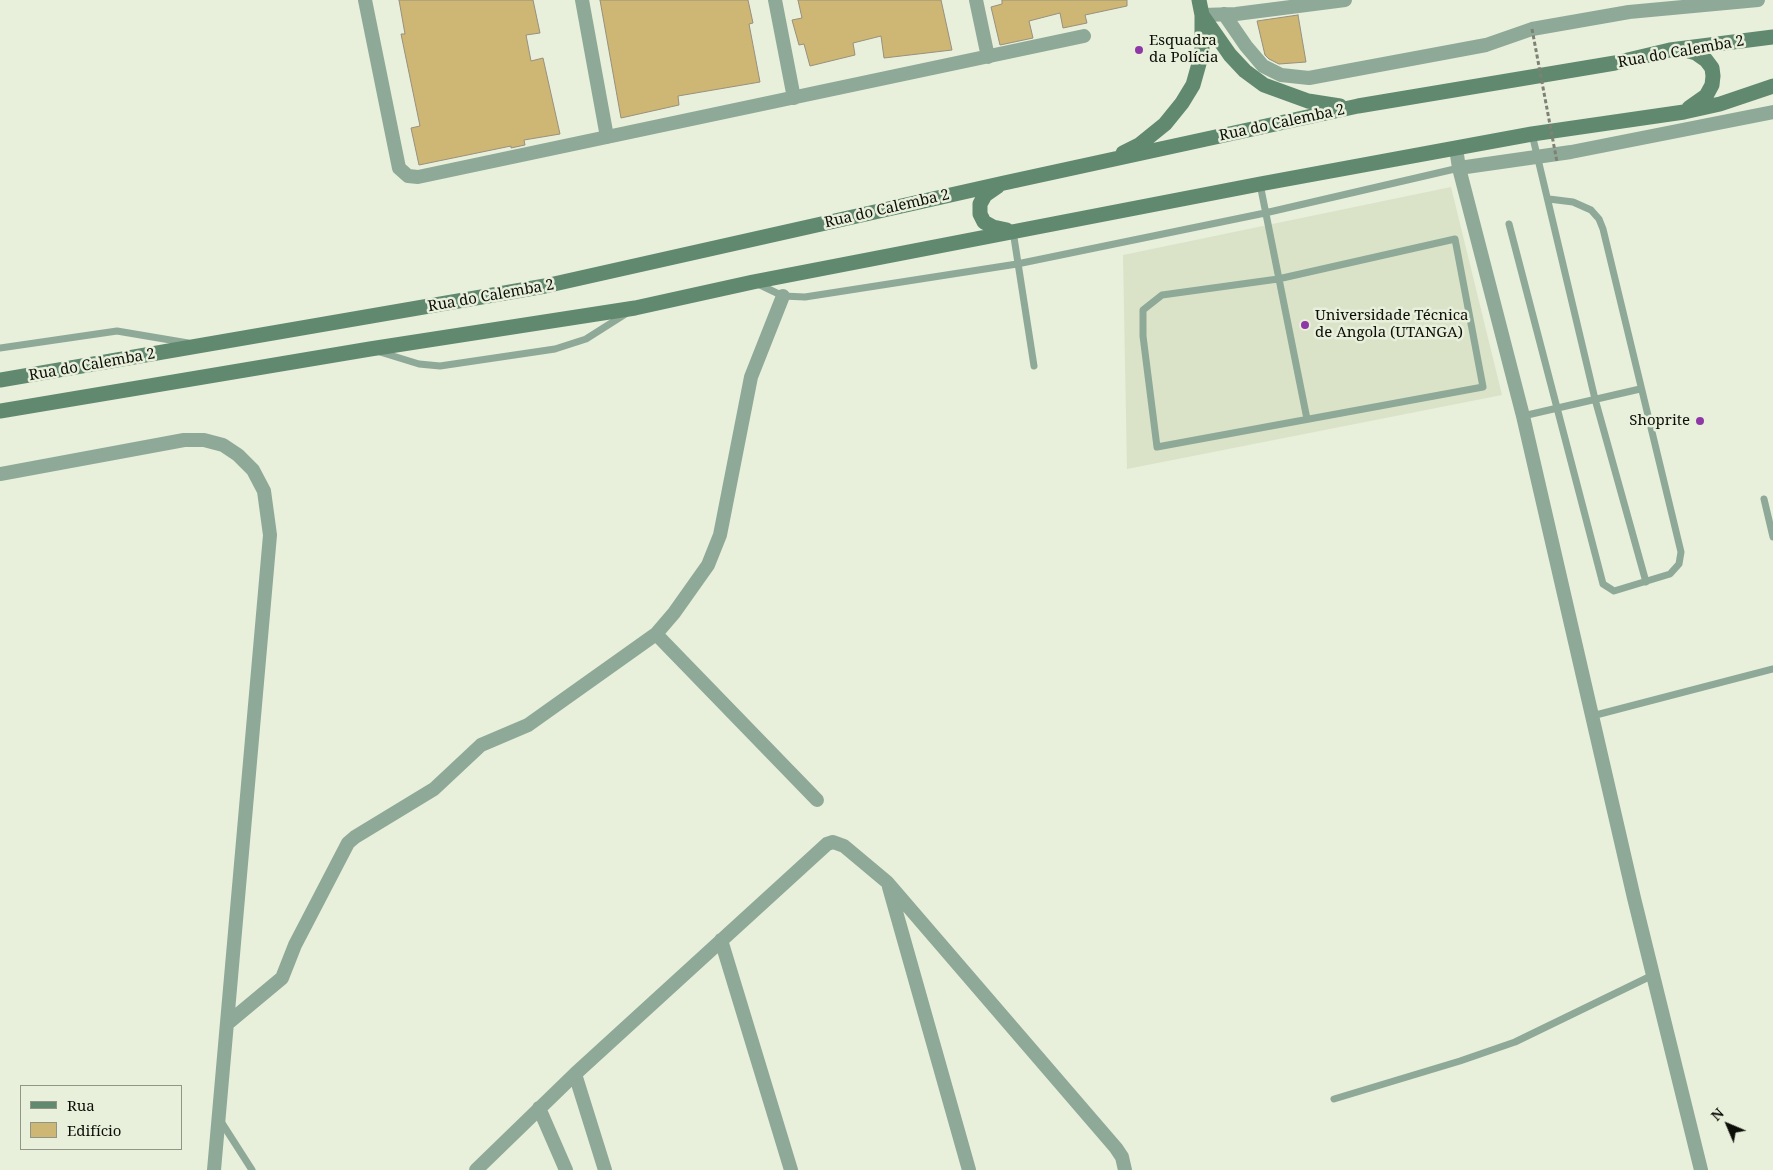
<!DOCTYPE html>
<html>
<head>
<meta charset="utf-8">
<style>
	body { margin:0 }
	#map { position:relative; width:1773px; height:1170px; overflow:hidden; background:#e8efdb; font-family:"Noto Serif",serif }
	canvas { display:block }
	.legend { position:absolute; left:20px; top:1085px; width:162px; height:65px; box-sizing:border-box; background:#e8efdb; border:1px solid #909586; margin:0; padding:6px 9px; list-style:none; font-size:15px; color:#0c0e07 }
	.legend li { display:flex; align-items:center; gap:10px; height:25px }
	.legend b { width:25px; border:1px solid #909586 }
	.north { position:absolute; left:1703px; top:1100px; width:50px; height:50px; -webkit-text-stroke:4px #e8efdb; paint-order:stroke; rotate:315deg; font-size:14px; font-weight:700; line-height:20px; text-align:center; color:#0c0e07 }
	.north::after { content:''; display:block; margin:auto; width:18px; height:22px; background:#0c0e07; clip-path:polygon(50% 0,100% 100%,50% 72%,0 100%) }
</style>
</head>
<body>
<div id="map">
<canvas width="1773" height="1170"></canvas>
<ul class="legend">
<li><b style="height:6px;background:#60896f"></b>Rua</li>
<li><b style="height:14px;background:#ceb674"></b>Edifício</li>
</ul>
<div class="north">N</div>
</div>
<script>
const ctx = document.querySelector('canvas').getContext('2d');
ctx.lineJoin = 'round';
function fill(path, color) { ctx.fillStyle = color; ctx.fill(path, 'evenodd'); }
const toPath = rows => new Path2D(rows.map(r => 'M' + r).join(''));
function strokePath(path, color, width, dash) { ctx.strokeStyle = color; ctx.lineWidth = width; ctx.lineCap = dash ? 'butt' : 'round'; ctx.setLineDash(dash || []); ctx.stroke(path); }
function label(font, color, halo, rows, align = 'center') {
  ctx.font = font + ' "Noto Serif",serif'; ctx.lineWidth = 5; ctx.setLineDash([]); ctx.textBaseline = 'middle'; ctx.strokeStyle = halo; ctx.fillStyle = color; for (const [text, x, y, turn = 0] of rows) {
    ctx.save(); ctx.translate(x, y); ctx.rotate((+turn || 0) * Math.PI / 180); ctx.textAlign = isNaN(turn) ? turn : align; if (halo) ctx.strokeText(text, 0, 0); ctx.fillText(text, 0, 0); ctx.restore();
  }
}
const built = toPath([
	[1451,187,1502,395,1127,469,1123,255]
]);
const building = toPath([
	[399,0,533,0,540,33,526,35,531,61,543,58,560,134,524,140,525,145,511,148,511,146,419,165,411,128,420,126,401,34,405,34,399,0],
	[600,0,748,0,753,23,749,24,760,82,678,96,679,105,621,118,600,0],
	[798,0,941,0,952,50,884,58,881,36,853,43,855,55,810,66,804,44,799,45,792,20,802,18,798,0],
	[1002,0,1127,0,1127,6,1085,15,1087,23,1063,28,1060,13,1029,21,1033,38,1000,45,991,7,1002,4,1002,0],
	[1298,15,1306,62,1279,64,1269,59,1265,55,1257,21,1298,15]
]);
const lane = toPath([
	[1532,134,1595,399,1646,582],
	[1260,184,1307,419],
	[1509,224,1603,584,1614,591,1670,574,1679,564,1681,552,1603,229,1599,219,1591,210,1573,202,1549,199],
	[1013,231,1034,366],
	[1455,239,1483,387,1157,447,1143,336,1143,310,1162,295,1278,279,1455,239],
	[758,284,783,296,805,297,1017,264,1265,213,1459,168],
	[0,348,117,331,188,343],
	[380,352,419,364,440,366,555,349,586,339,627,313],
	[1523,416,1640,389],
	[1764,499,1773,537],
	[1592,716,1773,669],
	[1334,1099,1460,1061,1515,1042,1653,975],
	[220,1120,252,1170]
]);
const street = toPath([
	[365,0,399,168,408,176,418,177,1084,36],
	[582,0,607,137],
	[775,0,794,98],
	[976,0,988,57],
	[1224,14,1246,46,1263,66,1281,75,1309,78,1486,45,1532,29,1629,12,1758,0],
	[1202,15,1236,14,1345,0],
	[1456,148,1459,168,1523,416,1634,898,1701,1170],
	[1459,168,1571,152,1773,112],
	[0,474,184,440,204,440,223,445,238,455,253,470,264,491,270,535,214,1170],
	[656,634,817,800],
	[889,887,969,1170],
	[721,940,791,1170],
	[228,1023,282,978,295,945,348,843,355,837,434,789,481,745,528,725,656,634,674,613,708,565,720,535,751,377,783,296],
	[575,1074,605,1170],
	[539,1108,566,1170],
	[476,1170,575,1074,827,844,833,842,844,846,887,882,1116,1148,1122,1157,1125,1170]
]);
const secondary = toPath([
	[1202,15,1230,55,1245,71,1264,85,1308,101,1340,106],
	[1682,49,1696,53,1706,60,1712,68,1713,76,1712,85,1706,96,1689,108],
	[1123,153,1139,145,1165,124,1182,103,1193,85,1202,53,1202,15,1199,0],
	[998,186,985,195,980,204,980,214,984,222,993,227,1007,230],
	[0,380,545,286,1004,183,1358,106,1615,63,1670,50,1773,37],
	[0,411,370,349,635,308,753,282,1260,184,1532,134,1684,112,1720,104,1773,86]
]);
const pathBridge = toPath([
	[1532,29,1557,162]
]);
const markers = [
	[1139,50,5,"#8e38a5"],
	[1305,325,5,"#8e38a5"],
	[1700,421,5,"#8e38a5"]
];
const poiNames = [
	["Esquadra",1149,41],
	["da Polícia",1149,58],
	["Universidade Técnica",1315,316],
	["de Angola (UTANGA)",1315,333],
	["Shoprite",1690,421,"right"]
];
const streetNames = [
	["Rua do Calemba 2",1681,52,-10],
	["Rua do Calemba 2",1282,123,-12],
	["Rua do Calemba 2",887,209,-13],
	["Rua do Calemba 2",491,296,-10],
	["Rua do Calemba 2",92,365,-10]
];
fill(built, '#dae3c8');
fill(building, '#ceb674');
strokePath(building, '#97907d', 1);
strokePath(lane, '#8ea997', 7);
strokePath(street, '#8ea997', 14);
strokePath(secondary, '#60896f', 15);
strokePath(pathBridge, '#7d8274', 3, [4, 2.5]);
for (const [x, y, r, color] of markers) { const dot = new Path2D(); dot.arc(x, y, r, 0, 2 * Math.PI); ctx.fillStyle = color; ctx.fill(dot); strokePath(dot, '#e8efdb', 2); }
label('15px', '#0c0e07', '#e8efdb', poiNames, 'left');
label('15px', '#0c0e07', '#e8efdb', streetNames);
</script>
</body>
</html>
